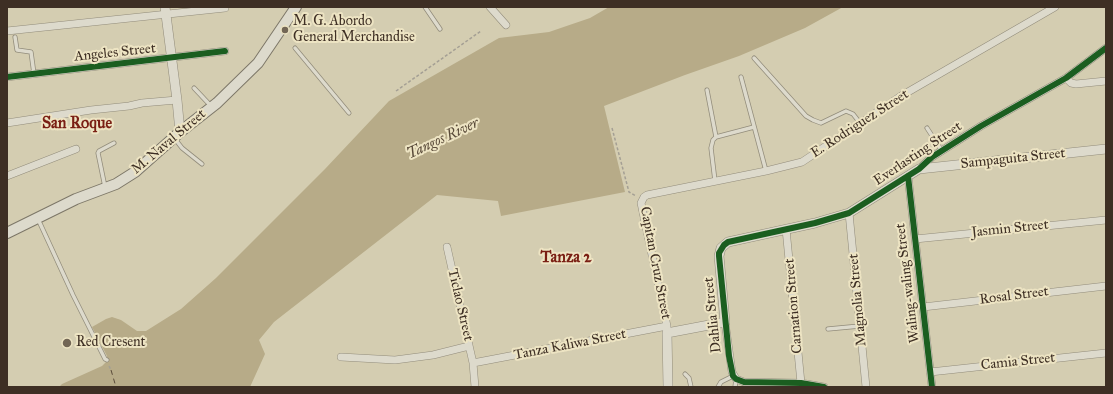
<!DOCTYPE html>
<html>
<head>
<meta charset="utf-8">
<style>
	body { margin:0 }
	#map { position:relative; width:1113px; height:394px; overflow:hidden; background:#d4cdb1; font-family:"IM FELL Great Primer",serif }
	canvas { display:block }
	.frame { position:absolute; inset:0; border:8px solid #3e2f24; pointer-events:none }
</style>
</head>
<body>
<div id="map">
<canvas width="1113" height="394"></canvas>
<div class="frame"></div>
</div>
<script>
const ctx = document.querySelector('canvas').getContext('2d');
ctx.lineJoin = 'round';
function fill(path, color) { ctx.fillStyle = color; ctx.fill(path, 'evenodd'); }
const toPath = rows => new Path2D(rows.map(r => 'M' + r).join(''));
function strokePath(path, color, width, dash) { ctx.strokeStyle = color; ctx.lineWidth = width; ctx.lineCap = dash ? 'butt' : 'round'; ctx.setLineDash(dash || []); ctx.stroke(path); }
function label(font, color, halo, rows, align = 'center') {
  ctx.font = font + ' "IM FELL Great Primer",serif'; ctx.lineWidth = 4; ctx.setLineDash([]); ctx.textBaseline = 'middle'; ctx.strokeStyle = halo; ctx.fillStyle = color; for (const [text, x, y, turn = 0] of rows) {
    ctx.save(); ctx.translate(x, y); ctx.rotate((+turn || 0) * Math.PI / 180); ctx.textAlign = isNaN(turn) ? turn : align; if (halo) ctx.strokeText(text, 0, 0); ctx.fillText(text, 0, 0); ctx.restore();
  }
}
const water = toPath([
	[609,7,843,7,805,28,739,56,685,75,604,106,625,192,501,216,498,201,437,195,274,322,259,340,265,354,250,387,59,387,62,384,102,366,107,361,107,356,92,327,106,319,112,317,121,320,137,331,146,331,181,309,216,278,325,169,389,101,499,38,549,32,590,18]
]);
const ferry = toPath([
	[111,370,116,387]
]);
const path = toPath([
	[396,91,481,31],
	[612,128,629,192,636,196],
	[109,366,111,370]
]);
const service = toPath([
	[425,7,440,29],
	[15,37,17,50,31,52,34,74],
	[295,48,349,113],
	[754,58,806,116,813,120,821,123,846,111,853,114,860,123],
	[741,77,766,171],
	[194,88,211,106],
	[707,90,716,137,754,127],
	[927,128,942,151],
	[175,139,182,148,202,164],
	[715,181,711,148,713,140,716,137],
	[105,187,98,153,99,151,114,143],
	[38,219,73,295,105,359,107,360],
	[828,329,860,326],
	[685,374,689,378,691,387],
	[718,387,721,382,733,376],
	[735,387,736,379]
]);
const minor = toPath([
	[490,7,506,25],
	[7,31,225,8],
	[7,77,225,51],
	[1066,78,1071,83,1076,84,1106,81],
	[7,123,91,110,129,106,142,103,177,100],
	[919,169,932,157,981,126,1066,78,1106,48],
	[7,176,76,149],
	[908,176,932,387],
	[849,213,866,387],
	[786,229,801,383],
	[915,239,1106,220],
	[447,247,473,363,475,387],
	[923,307,1106,286],
	[725,322,732,372,736,379,744,382,801,383,824,387],
	[667,333,667,326,641,203,644,197,647,195,766,171,802,162,901,96,1055,7],
	[341,357,395,360,433,355,469,346],
	[473,363,667,326],
	[930,372,1106,353]
]);
const tertiary = toPath([
	[165,7,177,100,180,132],
	[668,387,667,333,725,322,719,256,721,248,728,242,815,223,849,213,919,169,1106,149]
]);
const secondary = toPath([
	[7,233,76,199,116,184,135,172,180,132,217,103,258,63,296,7]
]);
const cycleway = toPath([
	[7,77,225,51],
	[908,176,932,387],
	[824,387,801,383,744,382,736,379,733,376,729,356,719,256,719,253,724,245,728,242,815,223,849,213,919,169,932,157,981,126,1066,78,1106,48]
]);
const markers = [
	[285,30,4,"#726655"],
	[67,343,5,"#726655"]
];
const poiNames = [
	["M. G. Abordo",293,22],
	["General Merchandise",293,38],
	["Red Cresent",76,343]
];
const streetNames = [
	["Angeles Street",115,53,-6],
	["E. Rodriguez Street",860,124,-33],
	["M. Naval Street",169,142,-40],
	["Everlasting Street",918,154,-34],
	["Sampaguita Street",1013,159,-6],
	["Jasmin Street",1010,229,-6],
	["Capitan Cruz Street",655,263,79],
	["Waling-waling Street",908,283,-97],
	["Rosal Street",1014,296,-7],
	["Magnolia Street",858,300,-95],
	["Ticlao Street",460,305,77],
	["Carnation Street",794,306,-95],
	["Dahlia Street",713,315,-96],
	["Tanza Kaliwa Street",570,345,-11],
	["Camia Street",1018,362,-6]
];
const waterNames = [
	["Tangos River",443,139,-25]
];
const quarterNames = [
	["San Roque",77,124],
	["Tanza 2",566,258]
];
fill(water, '#b7ab88');
strokePath(ferry, '#594a39', 1, [5, 4]);
strokePath(service, '#928c7b', 5);
strokePath(minor, '#928c7b', 8);
strokePath(tertiary, '#928c7b', 10);
strokePath(secondary, '#7d7768', 12);
strokePath(path, '#a49f94', 1.5, [3, 2]);
strokePath(service, '#dddacc', 3.5);
strokePath(minor, '#dddacc', 7);
strokePath(tertiary, '#dddacc', 9);
strokePath(secondary, '#dddacc', 10);
strokePath(cycleway, '#1b5e20', 6);
for (const [x, y, r, color] of markers) { const dot = new Path2D(); dot.arc(x, y, r, 0, 2 * Math.PI); ctx.fillStyle = color; ctx.fill(dot); strokePath(dot, '#ede4c3', 1.5); }
label('14px', '#3e2f24', '#ede4c3', poiNames, 'left');
label('14px', '#3e2f24', '#ede4c3', streetNames);
label('italic 15px', '#594a39', '#ede4c3', waterNames);
label('bold 16px', '#7a1f14', '#ede4c3', quarterNames);
</script>
</body>
</html>
